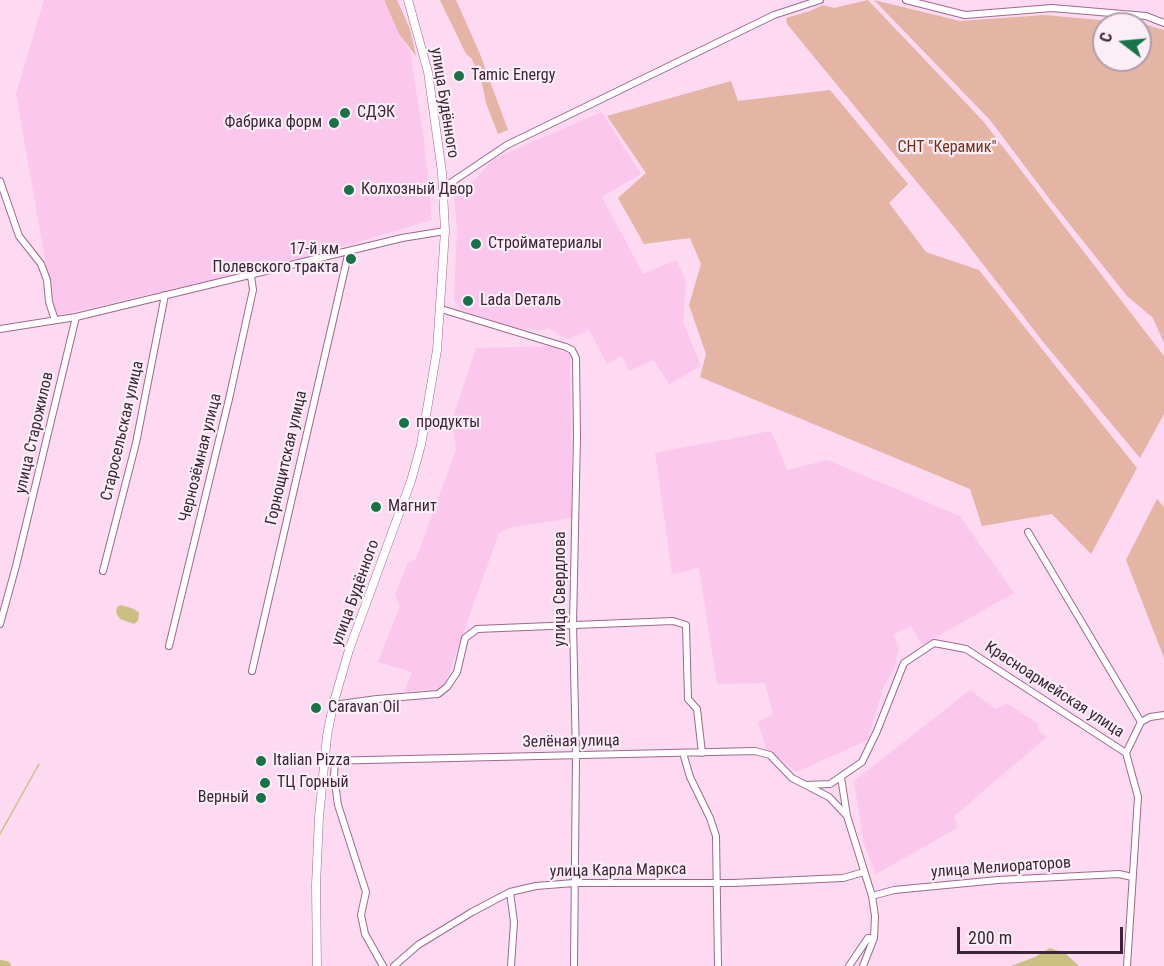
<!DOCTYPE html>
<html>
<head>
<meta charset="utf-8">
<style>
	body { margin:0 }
	#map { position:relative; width:1164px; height:966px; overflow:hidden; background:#fdd9f2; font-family:"Roboto Condensed",sans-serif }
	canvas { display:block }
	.north { position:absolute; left:1092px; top:12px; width:60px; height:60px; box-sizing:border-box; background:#fbeef7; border:2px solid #af9eaa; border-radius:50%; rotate:286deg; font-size:16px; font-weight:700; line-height:24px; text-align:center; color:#3c2636 }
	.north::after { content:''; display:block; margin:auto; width:21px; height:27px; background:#177348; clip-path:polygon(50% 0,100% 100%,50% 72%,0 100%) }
	.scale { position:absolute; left:957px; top:927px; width:166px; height:27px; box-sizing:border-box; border:3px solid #3c2636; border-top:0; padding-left:8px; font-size:18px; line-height:21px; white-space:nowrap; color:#3c2636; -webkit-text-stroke:4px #fbeef7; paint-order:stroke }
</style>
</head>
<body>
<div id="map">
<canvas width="1164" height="966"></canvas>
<div class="north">С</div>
<div class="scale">200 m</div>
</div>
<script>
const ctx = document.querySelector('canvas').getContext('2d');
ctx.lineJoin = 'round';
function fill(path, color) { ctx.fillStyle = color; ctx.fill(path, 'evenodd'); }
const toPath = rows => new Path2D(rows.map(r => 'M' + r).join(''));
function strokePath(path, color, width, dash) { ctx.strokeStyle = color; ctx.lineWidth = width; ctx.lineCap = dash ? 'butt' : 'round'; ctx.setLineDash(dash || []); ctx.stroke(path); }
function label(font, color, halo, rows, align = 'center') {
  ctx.font = font + ' "Roboto Condensed",sans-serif'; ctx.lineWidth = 4.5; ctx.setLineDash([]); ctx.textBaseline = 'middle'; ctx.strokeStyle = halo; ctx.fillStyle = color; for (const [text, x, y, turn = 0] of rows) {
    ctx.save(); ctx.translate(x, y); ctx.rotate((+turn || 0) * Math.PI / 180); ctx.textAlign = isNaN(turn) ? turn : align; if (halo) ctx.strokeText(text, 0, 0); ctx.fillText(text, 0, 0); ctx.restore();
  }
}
const built = toPath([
	[44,0,384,0,399,34,410,51,424,141,432,220,286,263,55,316,16,94],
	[602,112,641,174,602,197,643,274,676,260,686,281,683,322,701,366,669,384,654,360,629,371,622,356,607,364,589,330,569,339,559,335,549,328,541,330,520,329,463,311,454,301,457,229,454,196,477,178,493,159],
	[556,346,561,352,570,351,572,518,508,528,499,533,445,684,441,688,404,692,412,672,378,662,400,606,395,595,408,562,416,559,456,450,452,420,476,348],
	[771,431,787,470,827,460,960,516,1014,593,922,645,911,626,893,635,899,647,894,669,883,688,868,740,796,772,766,748,758,722,773,714,765,683,717,684,699,568,672,574,655,453],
	[970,690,996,709,1006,703,1039,724,1037,730,1047,737,954,816,957,828,876,874,864,844,854,781]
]);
const green = toPath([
	[384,0,397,0,410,29,416,56,399,34],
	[440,0,456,0,480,54,508,130,498,134,486,103,482,83,472,59,466,54],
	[868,0,983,121,1164,356,1164,414,1140,458,1044,343,958,232,787,24,786,18,810,11,823,5,834,8],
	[874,0,960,21,1044,15,1144,24,1164,30,1164,343,1153,318,1127,296,1051,201,990,120],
	[1104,24,1140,24,1140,60,1104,60],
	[731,81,738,101,830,90,908,184,889,203,926,252,979,270,1137,468,1091,554,1052,514,982,526,970,489,700,377,706,354,689,305,701,264,690,238,644,244,618,198,646,173,607,116],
	[1157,499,1164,507,1164,658,1126,560]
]);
const water = toPath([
	[121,605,134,609,139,613,138,621,134,624,120,619,116,613,117,607],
	[1050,948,1066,954,1079,966,1011,966,1035,957]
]);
const stream = toPath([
	[0,834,39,764]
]);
const river = toPath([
	[0,965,6,966]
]);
const minor = toPath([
	[906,0,965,15,1052,8,1146,16,1164,23],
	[0,181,19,236,41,264,47,280,49,302,55,320],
	[443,188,507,145,774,15,820,0],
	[441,309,566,347,572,350,576,358,577,436,573,624,576,756,574,966],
	[0,329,76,317,402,238,445,231],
	[1028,532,1141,722],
	[103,571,136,443,165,295],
	[0,624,16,566,76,317],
	[169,646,229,399,253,290,251,276],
	[252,671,349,251],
	[333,705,377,699,438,694,447,687,457,672,465,638,477,629,673,621,686,625,688,699,697,709,702,753],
	[683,753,690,777,710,818,716,836,718,966],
	[1126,753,1141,722,1150,717,1164,715],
	[323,761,755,751,770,755,792,778,829,797,847,816],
	[335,761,334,775,338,805,366,892,361,915,365,934,383,966],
	[841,777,847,816,872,896,875,916,874,938,863,966],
	[807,785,830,784,862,762,877,731,904,663,934,643,966,649,1126,753,1138,797,1127,966],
	[510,892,514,922,511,966],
	[872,896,894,890,998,880,1119,874,1132,877],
	[394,966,418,945,472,912,510,892,536,886,574,883,733,883,843,878,864,872],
	[849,966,868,938,874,938]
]);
const major = toPath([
	[317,966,316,885,319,817,327,736,333,705,349,650,411,481,421,445,437,350,445,231,442,172,428,72,408,0]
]);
const markers = [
	[459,76,6,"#177348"],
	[345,113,6,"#177348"],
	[334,123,6,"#177348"],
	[349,190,6,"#177348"],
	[476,244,6,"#177348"],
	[351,259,6,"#177348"],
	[468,301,6,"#177348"],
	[404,423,6,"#177348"],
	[376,507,6,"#177348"],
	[316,708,6,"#177348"],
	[261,761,6,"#177348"],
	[265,783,6,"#177348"],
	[261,798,6,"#177348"]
];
const poiNames = [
	["Tamic Еnergy",471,76],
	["СДЭК",357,113],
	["Фабрика форм",322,123,"right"],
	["Колхозный Двор",361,190],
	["Стройматериалы",488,244],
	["17-й км",339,250,"right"],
	["Полевского тракта",339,268,"right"],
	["Lada Dеталь",480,301],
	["продукты",416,423],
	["Магнит",388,507],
	["Caravan Oil",328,708],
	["Italian Pizza",273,761],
	["ТЦ Горный",277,783],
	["Верный",249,798,"right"]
];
const streetNames = [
	["улица Будённого",444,103,81],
	["Старосельская улица",123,431,-77],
	["улица Старожилов",35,433,-77],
	["Чернозёмная улица",201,458,-76],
	["Горнощитская улица",287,458,-77],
	["улица Свердлова",561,589,-90],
	["улица Будённого",356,593,-70],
	["Красноармейская улица",1054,690,33],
	["Зелёная улица",571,742,-1],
	["улица Мелиораторов",1001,868,-4],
	["улица Карла Маркса",618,871,-1]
];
const parkNames = [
	["СНТ \"Керамик\"",947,148]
];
fill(built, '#fbc7ec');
fill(green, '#e4b4a5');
fill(water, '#ccbf82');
strokePath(stream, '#ccbf82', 1.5);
strokePath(river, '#ccbf82', 10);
strokePath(minor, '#9d688e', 8);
strokePath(major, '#9d688e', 9);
strokePath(minor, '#fff', 6);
strokePath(major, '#fff', 8);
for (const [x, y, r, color] of markers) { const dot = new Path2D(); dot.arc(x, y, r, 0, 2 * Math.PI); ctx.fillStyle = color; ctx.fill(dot); strokePath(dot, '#fbeef7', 2); }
label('16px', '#3c2636', '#fbeef7', poiNames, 'left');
label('16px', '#3c2636', '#fbeef7', streetNames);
label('16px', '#792d16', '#fbeef7', parkNames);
</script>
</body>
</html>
